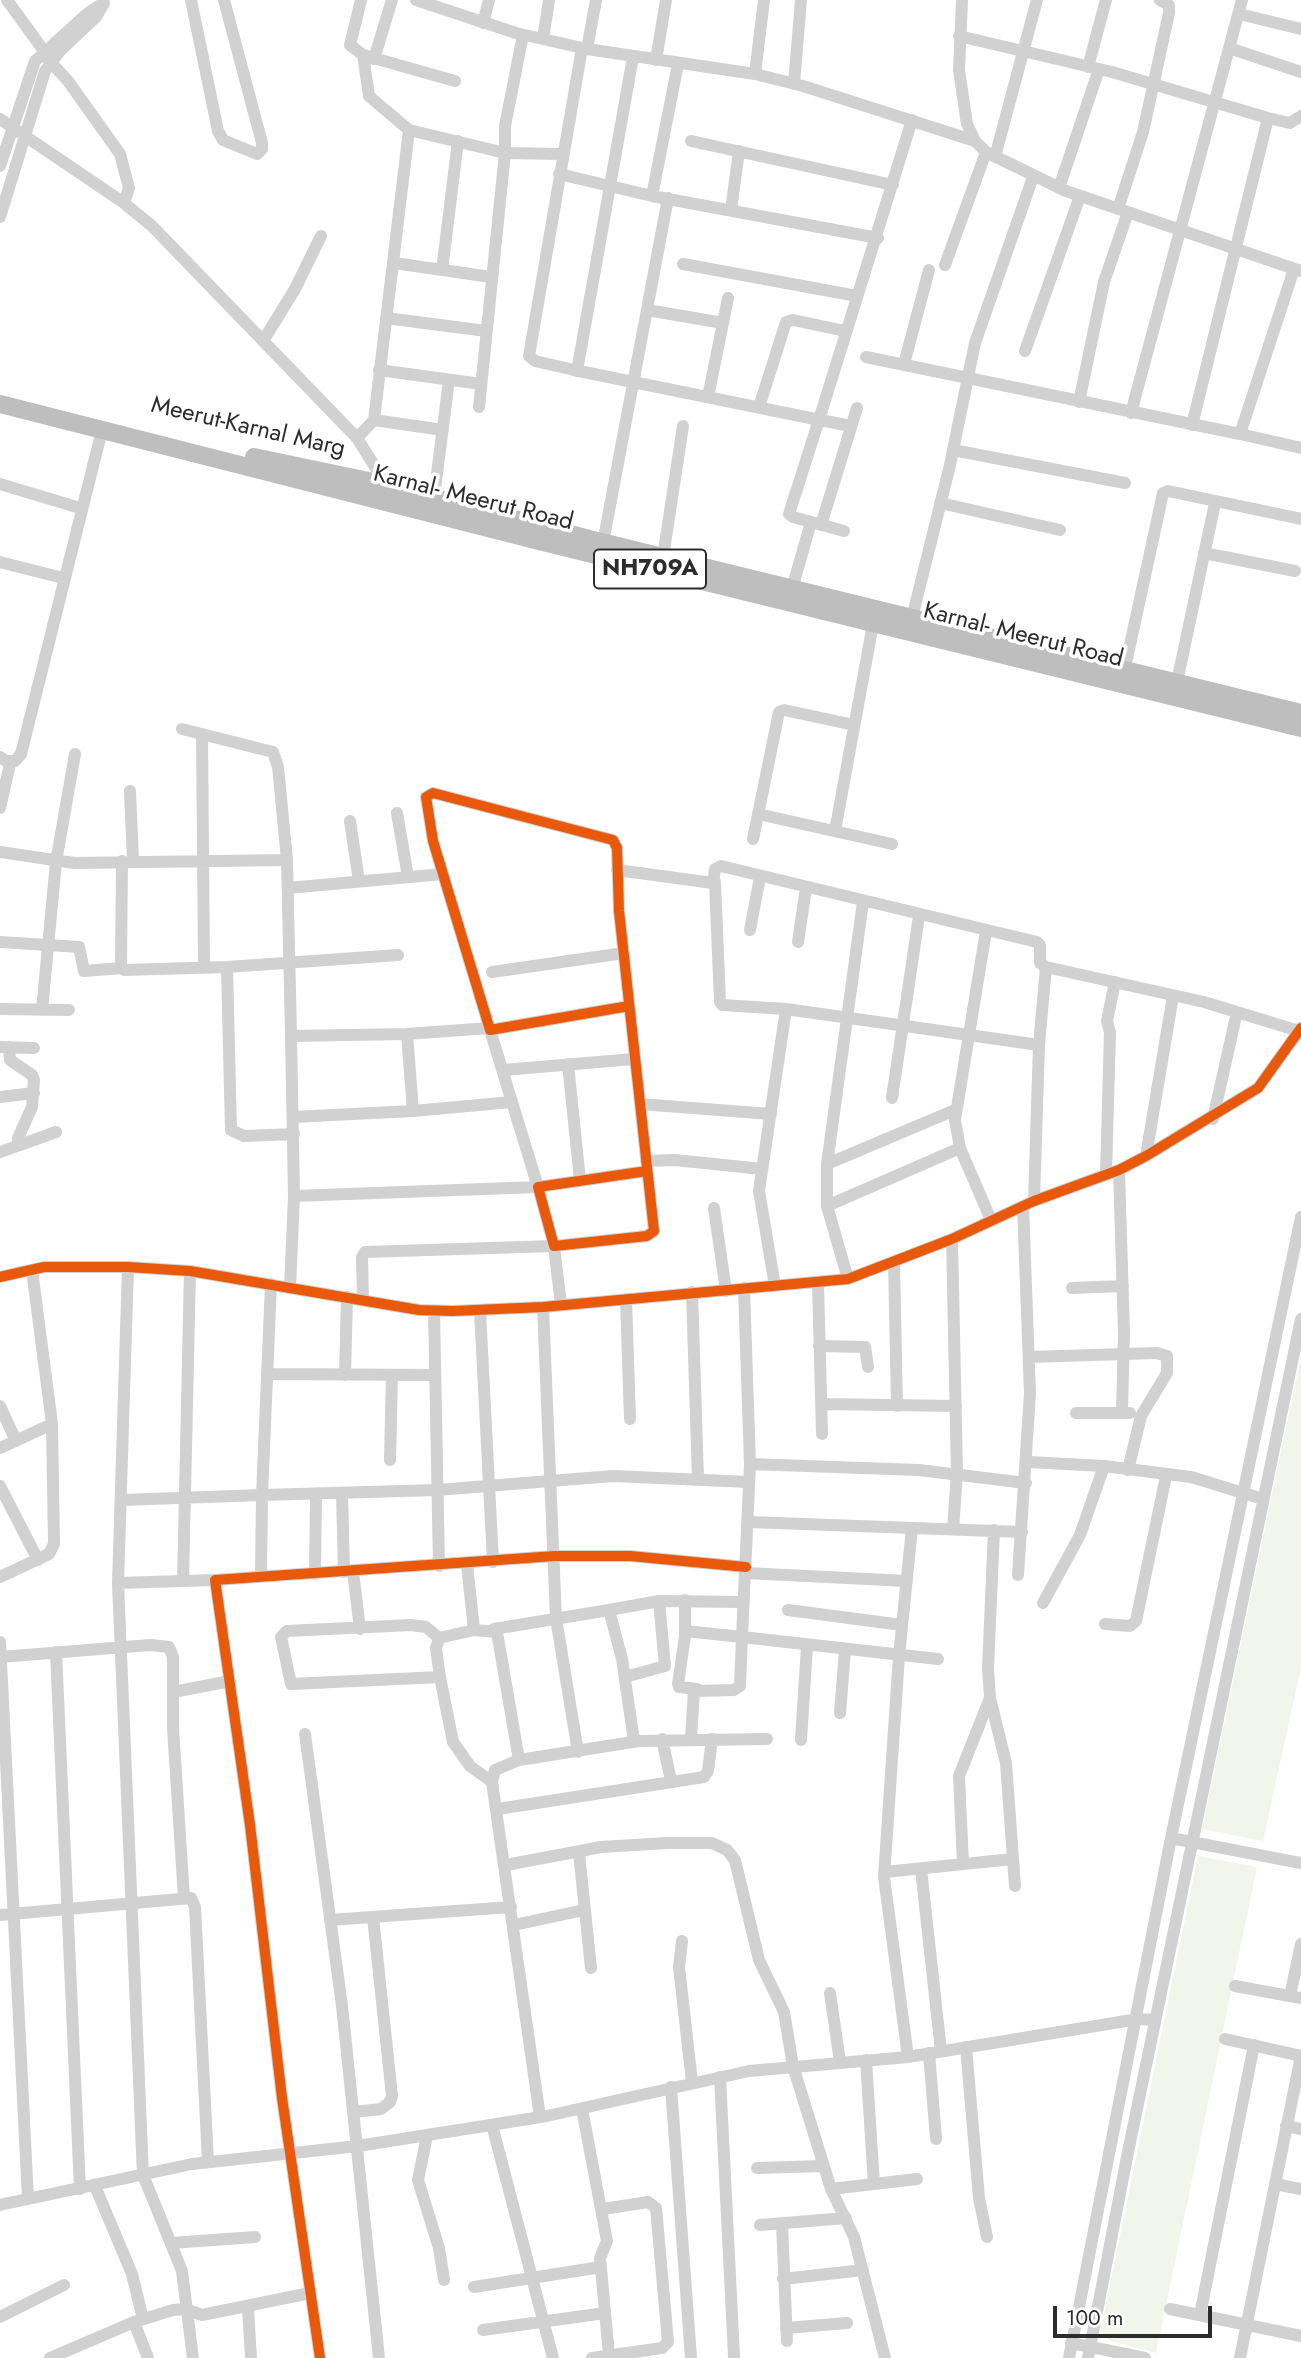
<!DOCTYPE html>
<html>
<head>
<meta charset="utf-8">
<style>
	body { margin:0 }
	#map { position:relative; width:1301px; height:2358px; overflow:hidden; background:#fff; font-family:Jost,sans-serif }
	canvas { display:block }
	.scale { position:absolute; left:1053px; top:2306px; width:159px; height:32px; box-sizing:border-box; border:4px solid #2c2c2c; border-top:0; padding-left:9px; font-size:21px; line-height:24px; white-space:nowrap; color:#2c2c2c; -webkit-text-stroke:5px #fff; paint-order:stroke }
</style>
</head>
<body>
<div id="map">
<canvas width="1301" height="2358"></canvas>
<div class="scale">100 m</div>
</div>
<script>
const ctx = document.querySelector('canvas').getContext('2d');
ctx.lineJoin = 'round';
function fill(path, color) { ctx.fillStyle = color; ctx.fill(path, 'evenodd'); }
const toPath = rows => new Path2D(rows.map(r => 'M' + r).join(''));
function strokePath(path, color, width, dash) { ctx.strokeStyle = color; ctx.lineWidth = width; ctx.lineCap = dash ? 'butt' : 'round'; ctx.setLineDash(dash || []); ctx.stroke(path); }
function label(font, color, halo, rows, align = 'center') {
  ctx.font = font + ' Jost,sans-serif'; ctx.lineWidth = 7; ctx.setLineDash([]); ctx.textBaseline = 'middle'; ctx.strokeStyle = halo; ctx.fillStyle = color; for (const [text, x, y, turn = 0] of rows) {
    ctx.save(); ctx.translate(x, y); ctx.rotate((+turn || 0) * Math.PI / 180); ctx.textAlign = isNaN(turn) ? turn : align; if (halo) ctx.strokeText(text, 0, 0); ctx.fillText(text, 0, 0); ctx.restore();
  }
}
const green = toPath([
	[1301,1356,1301,1667,1263,1841,1202,1829],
	[1198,1856,1257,1867,1156,2353,1111,2341,1100,2333]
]);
const minor = toPath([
	[7,0,44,51],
	[191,0,218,131,223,140,257,154,262,149,262,143,224,0],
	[361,0,350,45,363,55,369,96,409,130,505,153,562,154],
	[416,0,516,33,587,49,755,74,803,86,975,141],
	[962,0,959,70,967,124,975,141,986,152,1066,191,1301,271],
	[1239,14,1301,29],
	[483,23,489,0],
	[959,36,1112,72,1268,118,1290,123,1301,116],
	[543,39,549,0],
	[582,48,529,356,535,361,574,370,815,419,817,426,789,514,793,517,844,531],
	[1229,48,1301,72],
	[587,49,596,0],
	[363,55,455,81],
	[47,58,68,81,120,154,129,188,124,203],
	[374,59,392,0],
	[656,60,666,0],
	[1088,67,1106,0],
	[755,74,764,0],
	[794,84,801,0],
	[0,119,124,203,152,226,357,438,382,478,382,488],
	[691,141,893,185],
	[995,157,1037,0],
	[0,166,35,61,88,13,102,4],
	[559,174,652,196,878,238],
	[1059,188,1099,69],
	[652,196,678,64],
	[1118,209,1143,132,1169,13,1169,5,1160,0],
	[731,210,739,151],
	[0,217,45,71,60,51,96,17,104,3],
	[394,263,491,277],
	[683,264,857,296],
	[945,265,986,152],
	[1294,269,1240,434,1301,448],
	[442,270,458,141],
	[647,310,723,323],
	[386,318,486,331],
	[263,341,295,289,321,236],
	[1025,351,1080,196],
	[866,357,1240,434],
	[904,364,929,270],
	[379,370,481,384],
	[577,371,633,57],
	[708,397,728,298],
	[1079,402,1104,282,1128,212],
	[479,407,505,153,505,126,523,35],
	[759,407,786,322,793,320,845,331],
	[1131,413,1242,0],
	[815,419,851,426],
	[374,420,443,430],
	[819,420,912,120],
	[1192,425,1268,118],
	[357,438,374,420,409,130],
	[953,450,1125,483],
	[0,484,80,508],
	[434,497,449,380],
	[940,503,1060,530],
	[821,525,857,408],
	[603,543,668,198],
	[1204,553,1295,571],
	[663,557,683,426],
	[0,562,63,578],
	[792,589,811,522],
	[912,618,950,465,975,343,1033,177],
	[1125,668,1163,493,1168,491,1301,519],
	[1177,682,1215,503],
	[182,729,273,752,278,767,287,860],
	[202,734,204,967],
	[0,757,10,764,0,808],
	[9,761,15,761,21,754,102,430],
	[130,791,133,861],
	[397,813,408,877],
	[758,814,892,844],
	[350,821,359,881],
	[835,831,873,624],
	[753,839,779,712,784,710,854,725],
	[0,852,74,863,287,860,291,1036],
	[122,861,121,966,124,970,227,967,398,955],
	[617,870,713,883,715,869,721,866,1037,942,1040,945,1040,963,1046,967,1204,1002,1299,1031],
	[715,882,720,1002,722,1005,786,1009],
	[288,888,443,874],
	[750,930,760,877],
	[986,931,955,1120,960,1148,991,1220],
	[0,942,79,947,84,971,122,968],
	[798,942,806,888],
	[227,967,231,1130,244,1136,294,1134],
	[492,972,624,953],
	[629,1006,490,1030,433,841,426,797,433,793,613,840,617,848,619,911,654,1231,647,1236,554,1246,538,1187,647,1171],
	[0,1009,69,1010],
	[42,1010,56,862,75,754],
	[489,1028,407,1034,413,1111,512,1102],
	[0,1047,34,1048],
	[9,1047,10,1060,32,1075,34,1080,32,1107,18,1138,18,1145],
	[568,1064,580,1180],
	[503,1070,634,1059],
	[0,1097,34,1093],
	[892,1098,919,916],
	[640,1104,771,1114],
	[293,1117,413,1111],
	[1213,1119,1237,1012],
	[0,1152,56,1132],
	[1146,1156,1173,996],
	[646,1161,675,1160,762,1169],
	[827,1164,863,902],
	[1119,1170,1124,1334,1122,1411],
	[1106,1175,1110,1032,1107,1021,1115,982],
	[294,1196,538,1187,490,1030],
	[1034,1201,1039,1045,1046,967],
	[827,1206,960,1148],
	[714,1208,726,1291],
	[952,1239,957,1473,953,1529],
	[894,1262,897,1406],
	[0,1277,44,1267,128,1267,190,1271,419,1310,453,1311,543,1307,848,1279,952,1239,1034,1201,1119,1170,1146,1156,1258,1088,1301,1028],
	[848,1279,827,1206,827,1164,955,1110],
	[818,1284,822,1434],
	[775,1286,759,1191,786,1009,1039,1045],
	[290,1287,294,1196,291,1036,407,1034],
	[1072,1288,1123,1286],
	[692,1292,698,1479],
	[626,1299,630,1419],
	[363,1300,362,1257,365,1252,554,1246,561,1305],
	[543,1307,556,1618,578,1752],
	[434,1311,439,1566],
	[480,1311,493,1562],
	[819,1346,865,1347,868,1367],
	[1029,1357,1157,1353,1167,1356,1167,1373,1141,1416,1128,1470],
	[268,1374,435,1375],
	[345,1375,347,1297],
	[822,1404,956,1406],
	[0,1406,16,1441],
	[1076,1413,1130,1413],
	[0,1448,52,1424],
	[390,1460,392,1375],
	[1028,1462,1104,1466,1191,1477,1263,1499],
	[750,1464,919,1470,1026,1483],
	[0,1486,38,1560],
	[342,1494,344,1572],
	[121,1500,262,1495,271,1284],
	[749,1522,1022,1532],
	[994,1530,988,1668,990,1698,1006,1763,1015,1886],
	[467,1564,474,1630],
	[353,1572,360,1629],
	[746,1573,907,1581],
	[315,1574,316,1494],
	[1018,1575,1030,1393,1023,1206],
	[261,1576,262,1495,437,1490,613,1476,749,1482],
	[0,1577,49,1554,54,1544,52,1424,32,1270],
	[183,1581,190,1271],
	[118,1583,128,1267],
	[685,1600,685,1636,678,1684,679,1687,697,1689],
	[1043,1603,1080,1535,1104,1466],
	[609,1610,659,1601,743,1602],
	[788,1610,902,1625],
	[1105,1624,1130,1626,1136,1621,1166,1476],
	[494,1629,609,1610,622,1659,634,1741],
	[685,1631,742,1637,750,1464,744,1288],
	[439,1638,426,1627,411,1625,287,1631,281,1637,291,1684,440,1677],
	[0,1642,28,2199],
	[56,1652,80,2189],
	[0,1657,150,1645,169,1647,173,1657,173,1728,184,1898],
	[625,1677,665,1666,659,1601],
	[173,1692,230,1681],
	[840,1713,845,1650],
	[305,1734,342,2006,379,2358],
	[691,1738,694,1691,734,1690,740,1686,742,1637,938,1659],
	[662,1739,671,1781],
	[801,1740,807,1646],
	[492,1782,470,1766,453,1742,440,1677,436,1648,439,1638,474,1630,497,1632,519,1760],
	[498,1809,704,1777,708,1771,712,1739],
	[1171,1838,1301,1863],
	[579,1853,591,1968],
	[963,1864,959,1776,990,1698],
	[506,1865,601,1847,667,1843,712,1843,727,1850,735,1860,759,1960,784,2012,793,2066,831,2189,854,2237,885,2358],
	[921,1869,941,2051],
	[885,1872,1013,1859],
	[0,1915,191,1898,195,1907,208,2162],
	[330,1920,511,1907],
	[514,1925,584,1910],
	[682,1941,679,1967,692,2082],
	[1235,1986,1301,1998],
	[830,1993,840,2062],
	[1290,1996,1301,1944],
	[1225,2039,1301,2056],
	[966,2047,979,2198,987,2237],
	[929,2053,936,2139],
	[908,2057,884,1877,899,1656,912,1528],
	[866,2060,874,2184],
	[720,2077,734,2356],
	[671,2087,691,2358],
	[582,2109,607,2241,600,2258,609,2355],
	[354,2112,381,2109,390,2102,392,2096,373,1917],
	[540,2117,492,1782,495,1770,519,1760,639,1741,767,1739],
	[492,2125,553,2358],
	[1286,2126,1301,2129],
	[427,2136,418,2180,439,2248,444,2280],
	[757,2168,823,2166],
	[1275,2184,1301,2189],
	[95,2186,132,2274,143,2319],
	[831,2189,917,2179],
	[0,2205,192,2164,358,2146,547,2116,749,2071,908,2057,1138,2019,1155,2020],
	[782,2224,787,2341],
	[760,2225,846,2218],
	[171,2243,255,2237],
	[783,2279,863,2270],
	[474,2287,601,2267],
	[248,2308,251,2358],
	[1170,2309,1301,2336],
	[1200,2315,1254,2045],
	[0,2317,64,2285],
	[134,2322,148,2358],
	[786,2328,847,2323],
	[483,2330,605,2313],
	[1071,2343,1145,2358],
	[50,2358,134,2322,173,2310,185,2309,202,2315,310,2293],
	[193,2358,182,2271,143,2175,118,1583,215,1580],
	[320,2358,282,2098,250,1825,215,1580,555,1556,630,1556,746,1567],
	[592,2358,662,2348,668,2342,656,2208,648,2202,603,2209],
	[1069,2358,1171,1838,1301,1217],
	[1088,2358,1128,2152,1301,1319],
	[1240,2358,1301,2056]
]);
const highway = toPath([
	[0,404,547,543,1301,728],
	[254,457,383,484,589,539,1301,713]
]);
const cycleway = toPath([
	[629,1006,490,1030,433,841,426,797,433,793,613,840,617,848,619,911,654,1231,647,1236,554,1246,538,1187,647,1171],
	[0,1277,44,1267,128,1267,190,1271,419,1310,453,1311,543,1307,848,1279,952,1239,1034,1201,1119,1170,1146,1156,1258,1088,1301,1028],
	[320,2358,282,2098,250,1825,215,1580,555,1556,630,1556,746,1567]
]);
const shields = [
	[650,569,112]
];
const shieldNames = [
	["NH709A",650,569]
];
const streetNames = [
	["Meerut-Karnal Marg",248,428,13],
	["Karnal- Meerut Road",473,499,14],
	["Karnal- Meerut Road",1023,636,14]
];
fill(green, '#f2f5e9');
strokePath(minor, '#d1d1d1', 12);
strokePath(highway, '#bebebe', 18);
strokePath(cycleway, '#e8590c', 10);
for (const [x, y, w] of shields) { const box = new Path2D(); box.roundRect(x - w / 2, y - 19.5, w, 39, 5); ctx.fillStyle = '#fff'; ctx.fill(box); strokePath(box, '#2c2c2c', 2); }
label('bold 23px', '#2c2c2c', null, shieldNames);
label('24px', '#2c2c2c', '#fff', streetNames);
</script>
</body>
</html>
